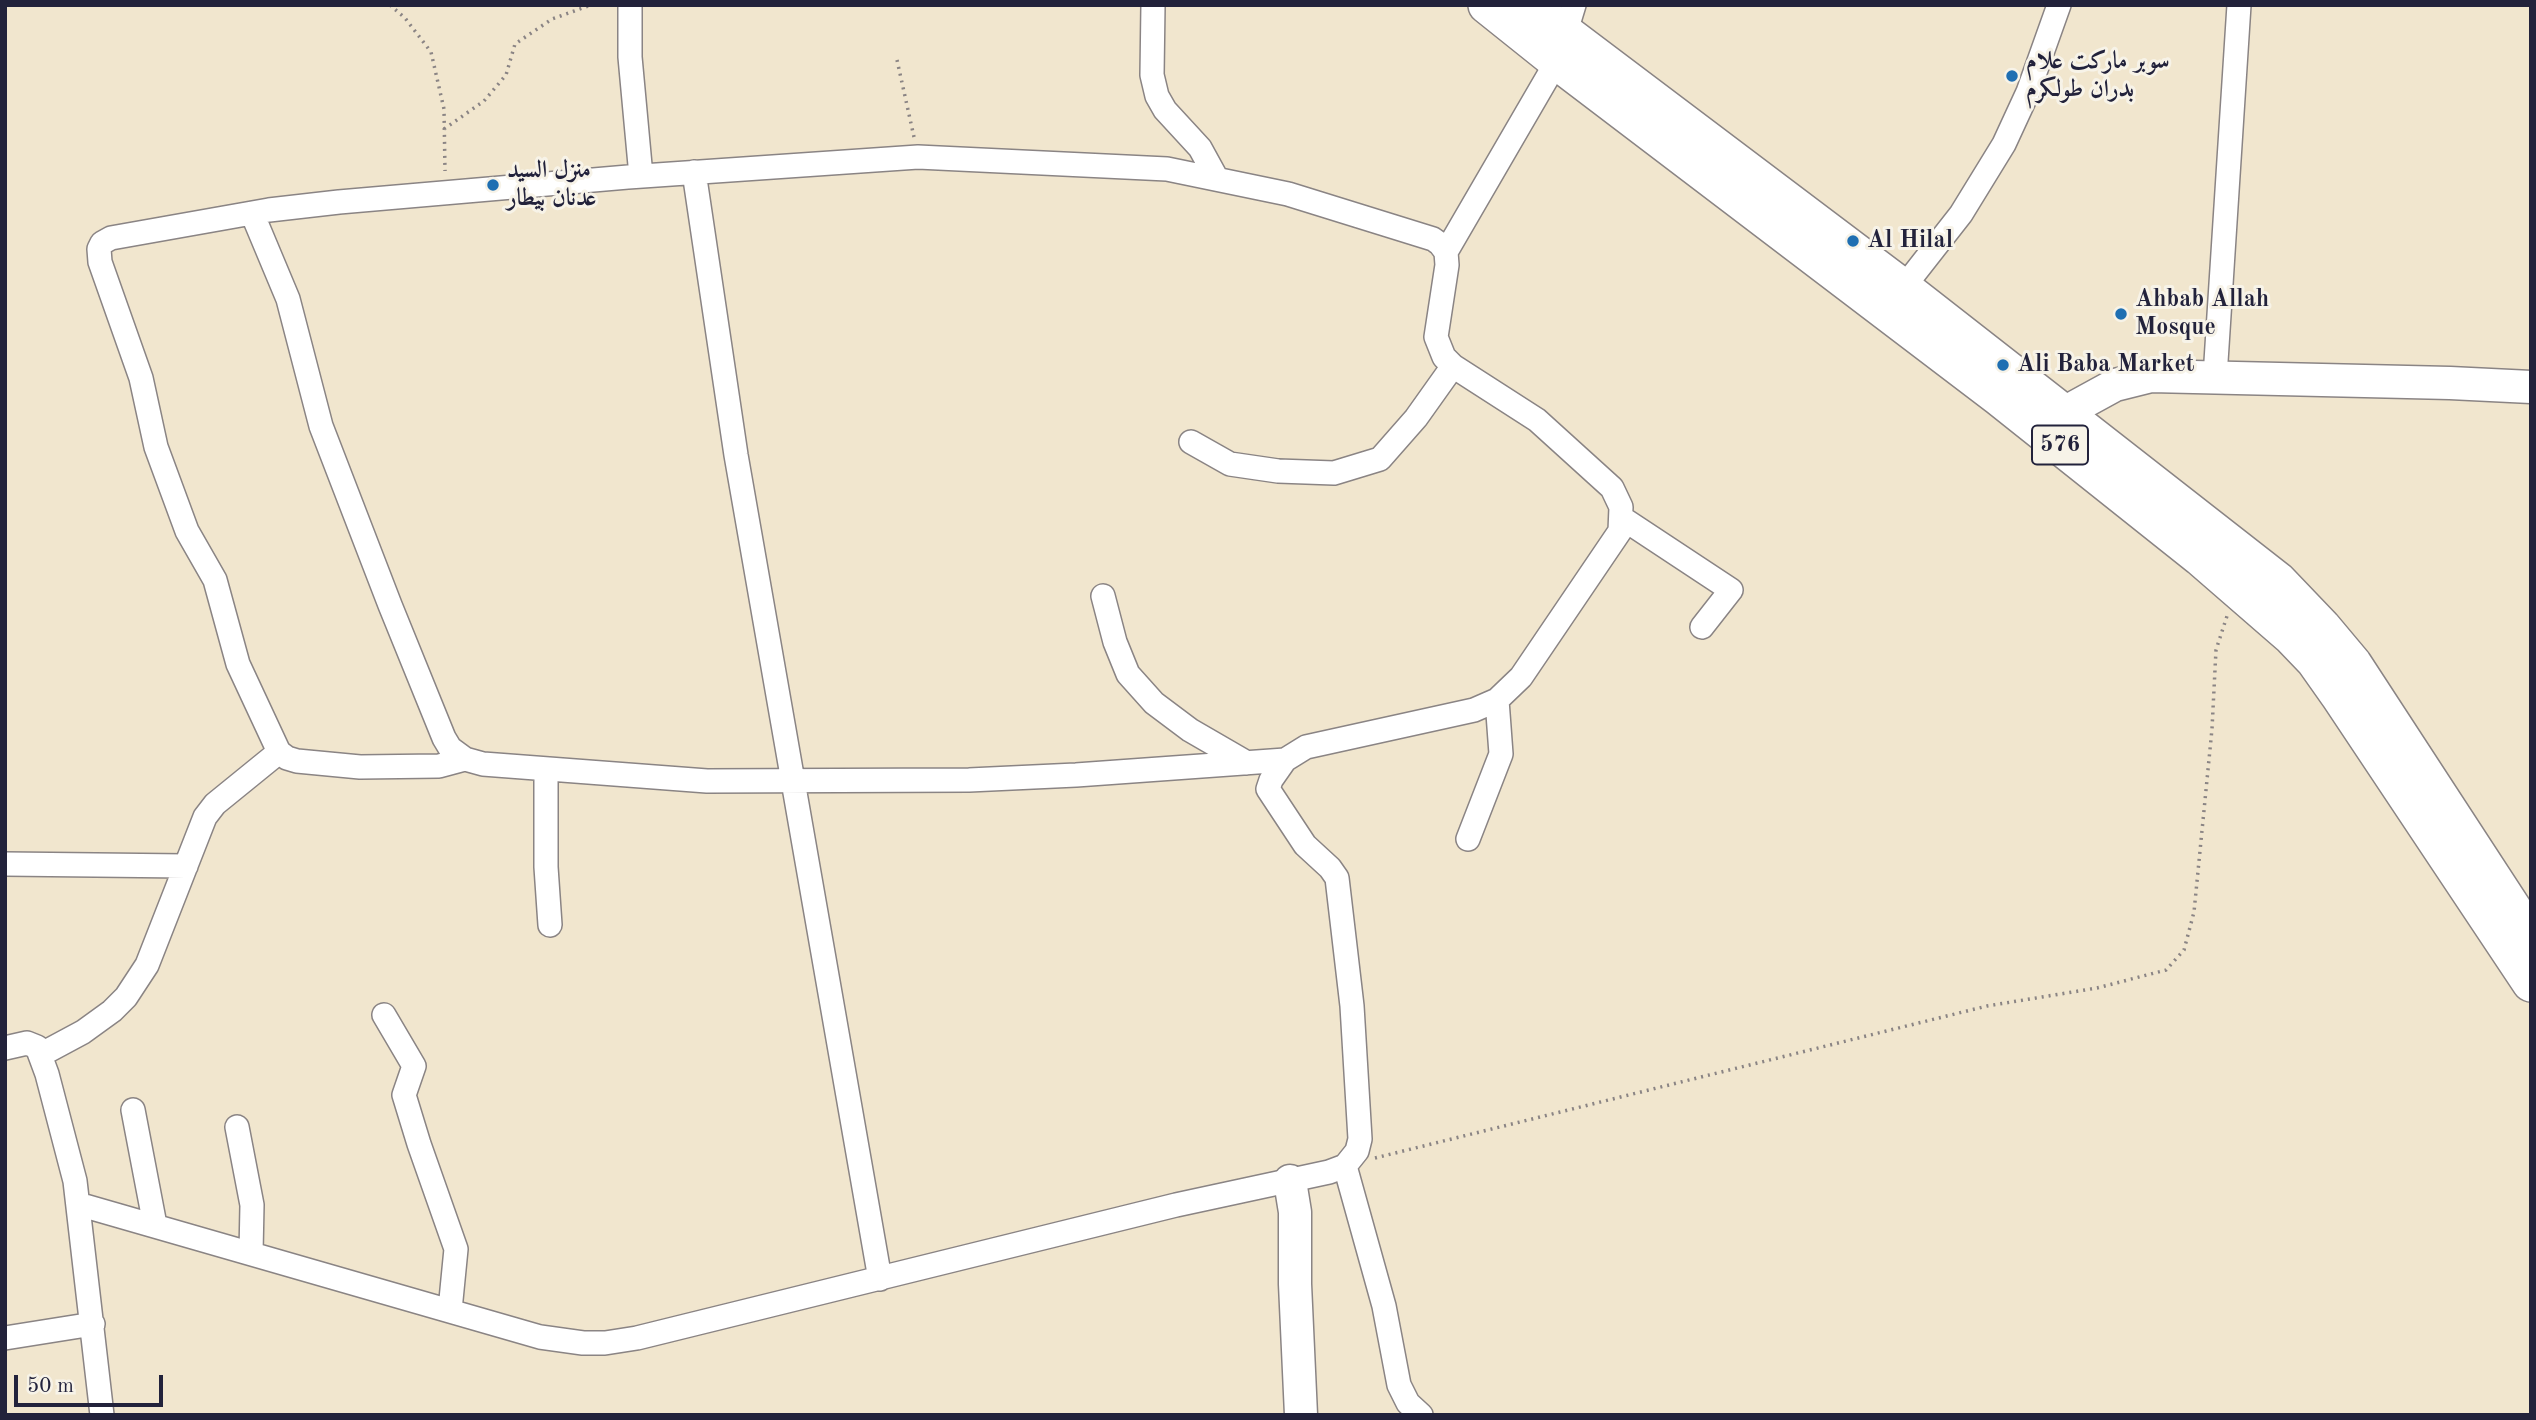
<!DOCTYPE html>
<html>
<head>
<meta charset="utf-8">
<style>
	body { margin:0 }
	#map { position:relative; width:2536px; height:1420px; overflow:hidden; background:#f1e6ce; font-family:"Old Standard TT",serif }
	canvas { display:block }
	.frame { position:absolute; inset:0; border:7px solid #22223b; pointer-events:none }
	.scale { position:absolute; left:14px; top:1375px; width:149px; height:32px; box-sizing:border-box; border:4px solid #22223b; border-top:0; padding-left:9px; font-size:21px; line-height:24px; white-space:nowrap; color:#22223b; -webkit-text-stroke:5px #f7f3e8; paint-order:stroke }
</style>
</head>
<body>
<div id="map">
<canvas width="2536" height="1420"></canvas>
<div class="frame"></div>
<div class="scale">50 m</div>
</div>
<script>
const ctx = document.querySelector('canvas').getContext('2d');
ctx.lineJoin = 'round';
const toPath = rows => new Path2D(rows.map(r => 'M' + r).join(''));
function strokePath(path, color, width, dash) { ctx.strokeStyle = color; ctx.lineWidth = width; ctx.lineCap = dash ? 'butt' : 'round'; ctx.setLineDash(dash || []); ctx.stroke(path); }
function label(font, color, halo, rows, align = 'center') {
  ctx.font = font + ' "Old Standard TT",Amiri,serif'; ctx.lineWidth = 6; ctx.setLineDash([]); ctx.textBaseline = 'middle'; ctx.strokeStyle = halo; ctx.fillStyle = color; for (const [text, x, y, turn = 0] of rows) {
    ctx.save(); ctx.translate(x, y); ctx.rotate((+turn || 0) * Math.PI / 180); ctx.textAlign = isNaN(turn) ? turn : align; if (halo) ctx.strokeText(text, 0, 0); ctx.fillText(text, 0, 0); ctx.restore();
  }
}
const path = toPath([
	[390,5,405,18,431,52,444,109,445,171],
	[897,60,914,137],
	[444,129,484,101,506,75,515,44,552,19,591,5],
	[1375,1158,1987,1006,2097,988,2166,970,2184,950,2194,912,2212,729,2216,650,2227,616]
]);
const street = toPath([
	[630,5,630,57,641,176],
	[1153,5,1152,75,1157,96,1165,110,1200,148,1217,179],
	[694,172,736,455,880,1279],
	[252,213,288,299,321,426,390,605,444,738,450,748,465,759,483,764,707,781,969,780,1076,775,1285,760],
	[1446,252,1557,61,1574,5],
	[1903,288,1961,214,2004,144,2028,92,2059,5],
	[2215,377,2239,5],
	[1191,442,1230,464,1278,471,1334,473,1380,459,1416,418,1453,366],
	[1622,518,1731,590,1702,627],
	[1103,596,1115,642,1128,674,1154,703,1190,730,1247,763],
	[546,769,546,867,550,925],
	[1468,839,1501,754,1497,700],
	[5,864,186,866],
	[384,1015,414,1066,404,1095,419,1144,456,1249,450,1310],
	[5,1048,27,1043,37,1047,47,1074,75,1181,102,1415],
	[42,1054,83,1032,112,1011,126,997,147,965,205,817,215,804,279,752],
	[133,1110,155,1225],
	[237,1127,252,1205,251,1253],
	[1345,1166,1384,1306,1399,1385,1408,1403,1421,1415],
	[78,1204,540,1337,583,1343,605,1343,637,1338,1176,1205,1329,1172,1345,1166,1357,1151,1360,1139,1352,1006,1337,878,1330,868,1305,845,1268,789,1271,780,1285,760,1306,747,1474,710,1497,700,1521,677,1620,531,1621,507,1612,488,1537,420,1453,366,1444,357,1436,337,1447,265,1446,252,1440,244,1433,239,1288,194,1167,169,918,157,628,177,339,202,269,210,111,238,102,243,99,249,100,262,141,378,156,447,187,531,215,580,238,664,279,752,287,758,297,761,360,767,439,766,465,759],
	[5,1338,93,1324]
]);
const secondary = toPath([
	[2062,414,2115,385,2151,376,2450,383,2531,387],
	[1290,1181,1295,1212,1295,1284,1301,1415]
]);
const primary = toPath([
	[1487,5,1557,61,1999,397,2200,557,2291,636,2315,661,2339,695,2531,983],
	[1528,5,1903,288,2278,581,2322,627,2353,664,2531,937]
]);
const markers = [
	[2012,76,7,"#1f6fb2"],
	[493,185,7,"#1f6fb2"],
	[1853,241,7,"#1f6fb2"],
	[2121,314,7,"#1f6fb2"],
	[2003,365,7,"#1f6fb2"]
];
const shields = [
	[2060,445,56]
];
const shieldNames = [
	["576",2060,445]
];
const poiNames = [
	["سوبر ماركت علام",2026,62],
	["بدران طولكرم",2026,90],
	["منزل السيد",507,171],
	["عدنان بيطار",507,199],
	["Al Hilal",1867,241],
	["Ahbab Allah",2135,300],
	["Mosque",2135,328],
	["Ali Baba Market",2017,365]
];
strokePath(street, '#8a8484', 26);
strokePath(secondary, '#8a8484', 35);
strokePath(primary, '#8a8484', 40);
strokePath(path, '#8a8484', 3.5, [2, 5]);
strokePath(street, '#fff', 23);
strokePath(secondary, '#fff', 32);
strokePath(primary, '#fff', 37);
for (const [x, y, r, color] of markers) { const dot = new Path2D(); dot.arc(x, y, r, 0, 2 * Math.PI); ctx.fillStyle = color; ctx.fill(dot); strokePath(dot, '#f7f3e8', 2.5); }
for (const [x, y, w] of shields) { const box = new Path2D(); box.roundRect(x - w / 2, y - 19.5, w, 39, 5); ctx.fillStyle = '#f7f3e8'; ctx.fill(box); strokePath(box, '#22223b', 2); }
label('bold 23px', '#22223b', null, shieldNames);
label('bold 24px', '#22223b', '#f7f3e8', poiNames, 'left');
</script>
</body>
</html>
